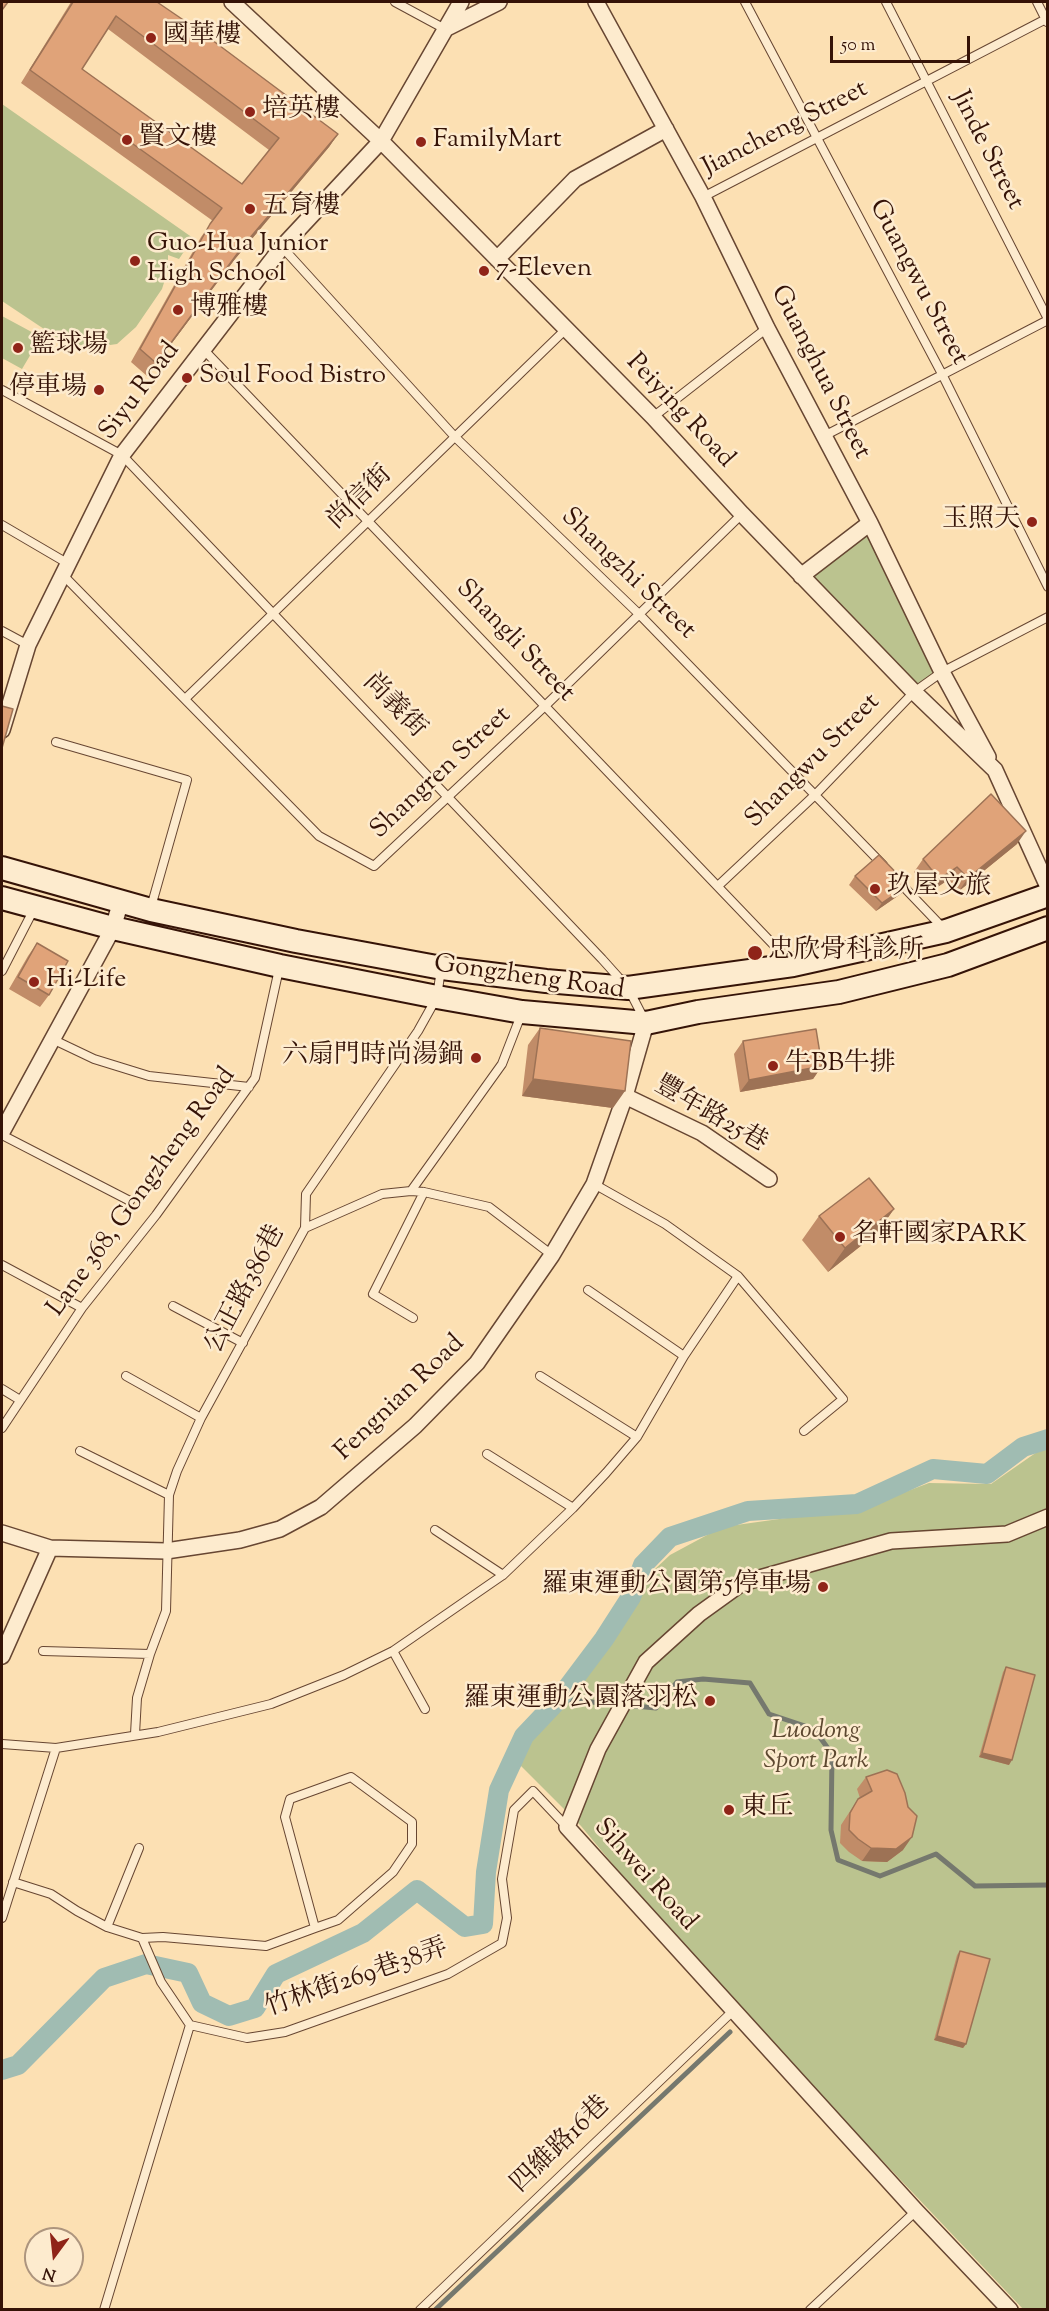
<!DOCTYPE html>
<html>
<head>
<meta charset="utf-8">
<style>
	body { margin:0 }
	#map { position:relative; width:1049px; height:2311px; overflow:hidden; background:#fce0b3; font-family:"Sorts Mill Goudy",serif }
	canvas { display:block }
	.frame { position:absolute; inset:0; border:3px solid #351307; pointer-events:none }
	.north { position:absolute; left:24px; top:2227px; width:60px; height:60px; box-sizing:border-box; background:#fdebce; border:2px solid #ad957e; border-radius:50%; rotate:195deg; font-size:16px; font-weight:700; line-height:24px; text-align:center; color:#351307 }
	.north::after { content:''; display:block; margin:auto; width:21px; height:27px; background:#8f2418; clip-path:polygon(50% 0,100% 100%,50% 72%,0 100%) }
	.scale { position:absolute; left:830px; top:36px; width:140px; height:27px; box-sizing:border-box; border:3px solid #351307; border-top:0; padding-left:8px; font-size:18px; line-height:21px; white-space:nowrap; color:#351307; -webkit-text-stroke:4px #fdebce; paint-order:stroke }
</style>
</head>
<body>
<div id="map">
<canvas width="1049" height="2311"></canvas>
<div class="frame"></div>
<div class="north">N</div>
<div class="scale">50 m</div>
</div>
<script>
const ctx = document.querySelector('canvas').getContext('2d');
ctx.lineJoin = 'round';
function fill(path, color) { ctx.fillStyle = color; ctx.fill(path, 'evenodd'); }
const toPath = rows => new Path2D(rows.map(r => 'M' + r).join(''));
function strokePath(path, color, width, dash) { ctx.strokeStyle = color; ctx.lineWidth = width; ctx.lineCap = dash ? 'butt' : 'round'; ctx.setLineDash(dash || []); ctx.stroke(path); }
function label(font, color, halo, rows, align = 'center') {
  ctx.font = font + ' "Sorts Mill Goudy","Noto Serif TC",serif'; ctx.lineWidth = 5; ctx.setLineDash([]); ctx.textBaseline = 'middle'; ctx.strokeStyle = halo; ctx.fillStyle = color; for (const [text, x, y, turn = 0] of rows) {
    ctx.save(); ctx.translate(x, y); ctx.rotate((+turn || 0) * Math.PI / 180); ctx.textAlign = isNaN(turn) ? turn : align; if (halo) ctx.strokeText(text, 0, 0); ctx.fillText(text, 0, 0); ctx.restore();
  }
}
const green = toPath([
	[2,104,193,238,179,259,168,255,168,270,162,289,136,327,117,344,89,348,56,337,2,301],
	[2,316,41,337,22,369,2,358],
	[870,523,942,672,914,692,801,576],
	[1047,1445,1047,2309,1023,2309,694,1962,581,1826,511,1756,568,1695,622,1600,670,1555,722,1527,865,1507,929,1483,991,1484]
]);
const stream = toPath([
	[559,1699,656,1708,677,1682,703,1679,750,1683,769,1714,814,1729,832,1754,831,1830,838,1860,880,1876,936,1854,975,1886,1048,1885],
	[435,2310,730,2032]
]);
const canal = toPath([
	[2,2070,18,2065,104,1978,146,1964,188,1973,202,2003,229,2016,255,2008,276,1974,363,1933,417,1890,465,1927,483,1924,486,1872,499,1790,524,1736,559,1699,604,1639,631,1597,643,1565,670,1537,748,1511,857,1504,933,1469,987,1474,1023,1447,1048,1439]
]);
const lane = toPath([
	[395,2,445,29],
	[745,2,942,374,1048,587],
	[886,2,1048,319],
	[1037,2,1047,22],
	[703,197,1048,18],
	[282,247,455,437,640,615,883,865],
	[204,350,790,962],
	[2,390,122,455,602,959,628,988,644,1019],
	[653,417,767,328],
	[824,436,1048,320],
	[2,525,67,563],
	[63,575,319,836,374,866,546,705,742,514],
	[2,631,28,645],
	[185,699,566,329],
	[56,742,187,780,151,907],
	[899,882,943,928],
	[719,885,816,794,914,692,942,672,1048,617],
	[2,971,34,909],
	[52,1039,94,1059,149,1076,249,1087],
	[2,1135,130,1201],
	[594,1184,665,1224,738,1276,843,1399,804,1431],
	[411,1191,502,1064,521,1015],
	[305,1228,382,1194,411,1191,424,1192,489,1207,552,1255],
	[2,1265,82,1308],
	[588,1290,684,1356],
	[173,1306,243,1343],
	[413,1318,373,1294,424,1192],
	[126,1376,201,1418],
	[540,1376,637,1437],
	[2,1389,20,1400],
	[2,1428,82,1308,156,1215,255,1078,279,969],
	[80,1451,169,1495],
	[487,1454,573,1508],
	[435,1530,503,1575],
	[43,1651,150,1654],
	[393,1651,425,1709],
	[135,1734,137,1698,150,1654,166,1611,169,1495,177,1471,201,1418,305,1228,306,1194,418,1031,437,997,441,969],
	[2,1744,56,1748,158,1732,271,1704,344,1675,393,1651,503,1575,573,1508,606,1473,637,1437,684,1356,738,1276],
	[13,1882,51,1894,77,1911,107,1927,142,1938,161,1982,190,2025],
	[2,1918,56,1748],
	[107,1927,139,1848],
	[142,1938,163,1937,266,1946,315,1928,338,1920,393,1872,412,1844,412,1822,351,1777,290,1799,285,1817,315,1928],
	[190,2025,247,2038,285,2032,448,1974,502,1943,507,1918,502,1879,514,1810,533,1791,567,1827],
	[104,2310,190,2025],
	[420,2310,733,2011],
	[810,2310,916,2211]
]);
const street = toPath([
	[232,2,381,141,653,417,742,514,914,692,995,770,1048,887],
	[596,2,703,197,767,328,870,523,942,672,988,757],
	[445,29,499,2],
	[497,259,575,179,666,129],
	[801,576,870,523],
	[2,730,28,645,122,455,282,247,381,141,461,2],
	[625,1096,702,1133,769,1179],
	[2,1132,113,928,121,901],
	[2,1533,50,1548,166,1551,240,1540,280,1529,321,1507,415,1426,477,1363,552,1255,594,1184,625,1096,646,1023],
	[2,1656,50,1548],
	[1010,2310,916,2211,567,1827,598,1749,646,1662,699,1614,742,1583,891,1541,1007,1534,1048,1517]
]);
const secondary = toPath([
	[2,868,151,910,296,941,442,968,546,981,628,988,793,965,946,931,1048,895],
	[2,898,113,928,280,966,437,997,522,1012,646,1023,698,1012,839,992,948,965,1048,928]
]);
const wall = toPath([
	[71,2,157,2,338,134,329,147,235,259,147,376,131,362,201,237,213,221,21,83],
	[108,29,269,150,242,184,82,69],
	[1017,844,959,891,948,880,930,892,914,872,923,859],
	[855,876,908,885,902,893,876,911,849,885],
	[37,943,49,995,40,1007,9,989,28,956],
	[540,1028,613,1108,522,1096,528,1045],
	[743,1041,822,1066,813,1079,740,1092,734,1054],
	[894,1209,877,1233,828,1272,802,1240,819,1216],
	[1006,1667,1009,1765,979,1757,1003,1672],
	[866,1777,903,1850,887,1862,862,1861,849,1852,840,1843,841,1825,858,1799,860,1798,857,1789],
	[960,1951,966,2044,963,2048,934,2040,957,1955]
]);
const shadedWall = toPath([
	[338,134,329,147,235,259,147,376,243,246],
	[1026,831,1017,844,959,891,968,878],
	[957,867,948,880,930,892,939,879],
	[908,885,902,893,876,911,882,903],
	[822,1066,813,1079,740,1092,749,1080],
	[533,1079,625,1091,613,1108,522,1096],
	[894,1209,877,1233,828,1272,845,1248],
	[982,1753,1012,1760,1009,1765,979,1757],
	[912,1837,903,1850,887,1862,862,1861,871,1848],
	[937,2036,966,2044,963,2048,934,2040]
]);
const building = toPath([
	[2,2,8,2,2,10,2,2],
	[73,2,157,2,204,34,338,134,243,246,156,363,140,349,210,224,222,208,30,70,73,2],
	[116,16,279,138,242,184,82,69,116,16],
	[2,706,13,709,2,748,2,706],
	[991,794,1026,831,968,878,957,867,939,879,923,859,991,794],
	[879,855,908,885,882,903,855,876,879,855],
	[37,943,68,961,49,995,18,977,37,943],
	[540,1028,631,1041,625,1091,533,1079,540,1028],
	[816,1029,822,1066,749,1080,743,1041,816,1029],
	[869,1178,894,1209,845,1248,819,1216,869,1178],
	[1006,1667,1035,1675,1012,1760,982,1753,1006,1667],
	[887,1770,897,1774,905,1793,908,1807,917,1816,912,1837,896,1849,871,1848,858,1839,849,1830,850,1813,858,1799,872,1791,866,1777,887,1770],
	[960,1951,990,1959,966,2044,937,2036,960,1951]
]);
const markers = [
	[151,38,6,"#8f2418"],
	[250,112,6,"#8f2418"],
	[127,140,6,"#8f2418"],
	[421,142,6,"#8f2418"],
	[250,209,6,"#8f2418"],
	[135,261,6,"#8f2418"],
	[484,271,6,"#8f2418"],
	[178,310,6,"#8f2418"],
	[18,348,6,"#8f2418"],
	[187,378,6,"#8f2418"],
	[99,390,6,"#8f2418"],
	[1032,522,6,"#8f2418"],
	[875,889,6,"#8f2418"],
	[755,953,8,"#8f2418"],
	[34,982,6,"#8f2418"],
	[476,1058,6,"#8f2418"],
	[773,1066,6,"#8f2418"],
	[840,1237,6,"#8f2418"],
	[823,1587,6,"#8f2418"],
	[710,1701,6,"#8f2418"],
	[729,1810,6,"#8f2418"]
];
const poiNames = [
	["國華樓",163,38],
	["培英樓",262,112],
	["賢文樓",139,140],
	["FamilyMart",433,142],
	["五育樓",262,209],
	["Guo-Hua Junior",147,246],
	["High School",147,276],
	["7-Eleven",496,271],
	["博雅樓",190,310],
	["籃球場",30,348],
	["Soul Food Bistro",199,378],
	["停車場",87,390,"right"],
	["玉照天",1020,522,"right"],
	["玖屋文旅",887,889],
	["忠欣骨科診所",768,953],
	["Hi-Life",46,982],
	["六扇門時尚湯鍋",464,1058,"right"],
	["牛BB牛排",785,1066],
	["名軒國家PARK",852,1237],
	["羅東運動公園第5停車場",811,1587,"right"],
	["羅東運動公園落羽松",698,1701,"right"],
	["東丘",741,1810]
];
const streetNames = [
	["Jiancheng Street",786,130,-27],
	["Jinde Street",986,151,63],
	["Guangwu Street",917,283,62],
	["Guanghua Street",819,373,63],
	["Siyu Road",141,392,-53],
	["Peiying Road",679,412,47],
	["尚信街",361,499,-44],
	["Shangzhi Street",627,575,44],
	["Shangli Street",514,642,46],
	["尚義街",393,707,46],
	["Shangwu Street",814,762,-45],
	["Shangren Street",442,774,-43],
	["Gongzheng Road",529,979,8],
	["豐年路25巷",710,1116,30],
	["Lane 368, Gongzheng Road",143,1193,-54],
	["公正路386巷",247,1290,-62],
	["Fengnian Road",401,1399,-44],
	["Sihwei Road",644,1876,48],
	["竹林街269巷38弄",357,1980,-19],
	["四維路16巷",562,2146,-44]
];
const parkNames = [
	["Luodong",816,1733],
	["Sport Park",816,1763]
];
fill(green, '#bbc38f');
strokePath(stream, '#75786e', 5);
strokePath(canal, '#a0bcb2', 20);
strokePath(lane, '#674632', 10);
strokePath(street, '#674632', 18);
strokePath(secondary, '#351307', 26);
strokePath(lane, '#fdebce', 8);
strokePath(street, '#fdebce', 15);
strokePath(secondary, '#fdebce', 22);
fill(wall, '#c18c68');
fill(shadedWall, '#9d7255');
fill(building, '#e0a379');
strokePath(building, '#9d7255', 1.5);
for (const [x, y, r, color] of markers) { const dot = new Path2D(); dot.arc(x, y, r, 0, 2 * Math.PI); ctx.fillStyle = color; ctx.fill(dot); strokePath(dot, '#fdebce', 2); }
label('26px', '#351307', '#fdebce', poiNames, 'left');
label('26px', '#351307', '#fdebce', streetNames);
label('italic 26px', '#5d4830', '#fdebce', parkNames);
</script>
</body>
</html>
